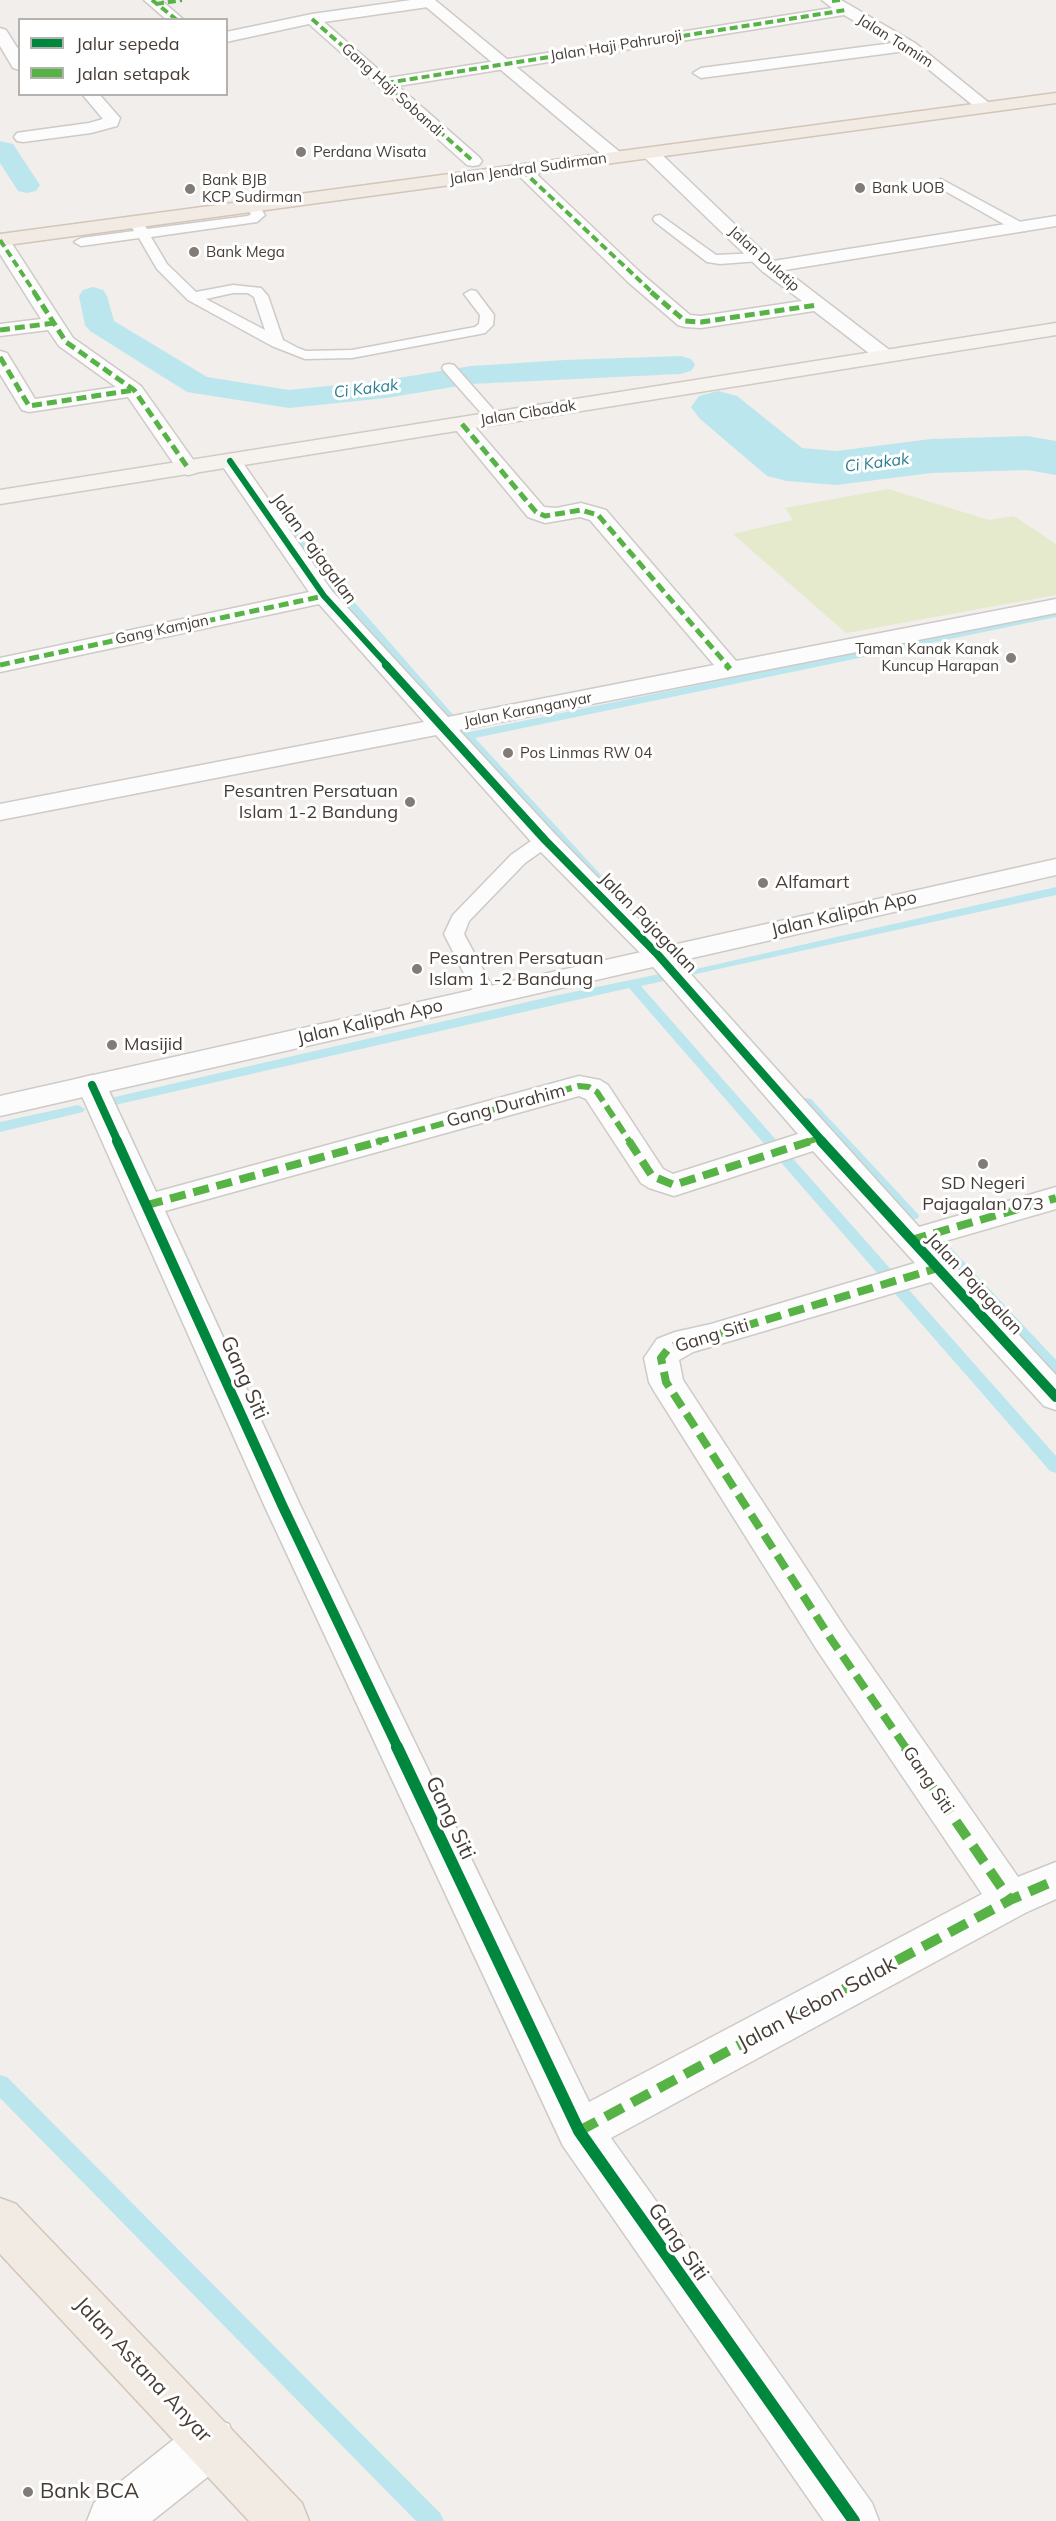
<!DOCTYPE html>
<html>
<head>
<meta charset="utf-8">
<style>
	body { margin:0 }
	#map { position:relative; width:1056px; height:2521px; overflow:hidden; background:#f1eeeb; font-family:Mulish,sans-serif }
	canvas { display:block }
	.legend { position:absolute; left:18px; top:18px; width:210px; height:78px; box-sizing:border-box; background:#fff; border:2px solid #b5b1af; margin:0; padding:8px 10px; list-style:none; font-size:18px; color:#473d37 }
	.legend li { display:flex; align-items:center; gap:12px; height:30px }
	.legend b { width:30px; border:2px solid #b5b1af }
</style>
</head>
<body>
<div id="map">
<canvas width="1056" height="2521"></canvas>
<ul class="legend">
<li><b style="height:8px;background:#00873e"></b>Jalur sepeda</li>
<li><b style="height:8px;background:#57b346"></b>Jalan setapak</li>
</ul>
</div>
<script>
const ctx = document.querySelector('canvas').getContext('2d');
ctx.lineJoin = 'round';
function fill(path, color) { ctx.fillStyle = color; ctx.fill(path, 'evenodd'); }
const toPath = rows => new Path2D(rows.map(r => 'M' + r).join(''));
function strokePath(path, color, width, dash) { ctx.strokeStyle = color; ctx.lineWidth = width; ctx.lineCap = dash ? 'butt' : 'round'; ctx.setLineDash(dash || []); ctx.stroke(path); }
function label(font, color, halo, rows, align = 'center') {
  ctx.font = font + ' Mulish,sans-serif'; ctx.lineWidth = 6; ctx.setLineDash([]); ctx.textBaseline = 'middle'; ctx.strokeStyle = halo; ctx.fillStyle = color; for (const [text, x, y, turn = 0] of rows) {
    ctx.save(); ctx.translate(x, y); ctx.rotate((+turn || 0) * Math.PI / 180); ctx.textAlign = isNaN(turn) ? turn : align; if (halo) ctx.strokeText(text, 0, 0); ctx.fillText(text, 0, 0); ctx.restore();
  }
}
const green = toPath([
	[888,489,989,520,1014,516,1056,544,1056,595,846,633,733,534,793,520,785,508]
]);
const stream = toPath([
	[276,517,284,517,335,580,456,718,456,722,448,722,327,584,276,521,276,517],
	[1056,611,1056,617,475,738,602,876,604,879,602,882,598,883,594,882,456,731,462,728,469,732,1056,611],
	[1056,887,1056,895,641,986,777,1141,779,1144,777,1147,772,1149,767,1147,629,988,115,1105,108,1101,115,1097,549,997,669,972,674,974,1056,887],
	[806,1098,811,1099,917,1213,919,1216,917,1219,907,1219,801,1105,799,1102,806,1098],
	[78,1105,85,1109,83,1112,0,1132,0,1122,78,1105],
	[783,1151,788,1153,895,1274,896,1280,901,1281,1056,1456,1056,1473,1050,1471,891,1289,890,1283,885,1282,778,1159,776,1156,778,1153,783,1151],
	[942,1243,947,1244,1056,1360,1056,1376,1050,1374,937,1252,935,1248,942,1243],
	[0,2075,7,2077,440,2513,444,2521,416,2521,0,2098,0,2075]
]);
const canal = toPath([
	[0,141,13,144,40,185,36,191,27,193,18,191,0,163,0,141],
	[93,287,103,290,107,296,114,321,207,377,289,390,386,380,471,366,565,360,680,356,691,359,695,365,691,371,680,374,471,384,386,398,289,408,187,392,90,331,85,325,79,296,83,290,93,287]
]);
const river = toPath([
	[718,391,737,396,802,448,836,451,931,439,1027,436,1056,441,1056,475,1027,470,931,473,836,485,787,481,767,476,699,418,691,407,699,396,718,391]
]);
const service = toPath([
	[941,179,1026,225,1028,228,1026,231,1016,231,936,186,935,183,941,179],
	[252,202,257,203,265,215,257,222,151,237,167,264,196,292,233,285,261,288,268,296,283,340,298,348,306,351,352,350,475,327,479,324,480,315,464,294,471,290,476,291,494,315,493,325,485,333,480,334,352,358,305,359,272,346,188,300,157,269,139,238,81,246,74,242,81,238,134,231,128,221,135,217,140,218,147,229,248,216,251,214,245,206,252,202],
	[233,293,248,293,254,297,265,330,206,299,233,293],
	[660,215,716,255,759,253,766,257,759,261,720,264,707,262,655,222,653,219,655,216,660,215],
	[449,364,454,365,499,416,502,419,499,422,489,422,444,371,442,368,444,365,449,364],
	[545,834,552,836,555,840,552,844,525,863,469,921,464,934,497,996,494,1001,486,1002,478,1001,444,934,453,915,511,855,538,836,545,834]
]);
const pedestrian = toPath([
	[0,234,7,236,73,338,141,386,199,468,196,473,188,475,180,473,128,397,29,412,22,410,0,374,0,351,7,353,35,399,116,387,59,346,48,330,0,336,0,324,41,319,0,254,0,234]
]);
const minor = toPath([
	[144,0,161,0,184,20,167,20,144,0],
	[411,0,434,0,436,2,428,7,324,22,388,78,832,8,822,0,841,0,915,43,994,107,986,112,980,111,906,51,701,78,693,73,701,68,893,43,844,15,398,86,479,157,482,161,479,165,473,166,467,165,309,24,226,42,226,32,312,14,411,0],
	[0,28,6,30,20,52,20,70,13,68,0,46,0,28],
	[82,94,99,94,120,118,117,126,91,133,23,142,17,141,14,137,17,133,23,132,89,123,103,119,82,94],
	[650,148,656,149,773,261,1056,216,1056,226,785,270,892,352,895,356,892,360,878,360,814,311,701,328,685,327,678,325,628,282,513,170,516,166,522,165,528,166,642,274,690,315,701,316,802,301,762,271,644,157,641,153,644,149,650,148],
	[462,418,469,420,544,507,556,508,581,503,606,510,736,661,1056,599,1056,613,459,730,555,834,668,949,919,1227,1056,1187,1056,1209,935,1244,1056,1375,1056,1410,1044,1406,931,1282,693,1352,679,1360,683,1380,845,1628,1018,1877,1056,1862,1056,1899,1025,1913,611,2138,872,2503,879,2521,824,2521,563,2146,265,1507,77,1085,81,1078,92,1075,103,1078,156,1192,579,1076,600,1080,608,1085,663,1169,673,1174,798,1134,648,961,535,846,436,735,0,820,0,804,424,722,319,604,0,672,0,658,309,592,219,461,222,456,230,455,238,456,332,591,448,717,714,665,590,520,580,517,545,523,528,517,451,424,455,420,462,418],
	[579,1096,586,1099,641,1183,649,1188,674,1196,813,1151,915,1263,711,1324,675,1332,657,1339,644,1358,649,1382,654,1391,817,1650,982,1894,589,2102,301,1507,165,1211,579,1096],
	[211,2417,229,2424,236,2442,229,2460,152,2521,87,2521,94,2503,193,2424,211,2417]
]);
const tertiary = toPath([
	[418,0,435,0,621,153,624,157,621,161,609,161,418,0],
	[1056,859,1056,875,0,1116,0,1096,1056,859]
]);
const secondary = toPath([
	[1056,323,1056,335,0,504,0,490,1056,323]
]);
const primary = toPath([
	[1056,93,1056,103,0,246,0,234,1056,93],
	[0,2198,16,2204,302,2503,309,2521,249,2521,0,2254,0,2198]
]);
const quietFar4 = toPath([
	[152,0,177,20],
	[832,1,841,0],
	[156,4,182,0],
	[312,19,473,161],
	[386,83,846,10],
	[522,170,653,293],
	[0,240,35,293]
]);
const quietFar3 = toPath([
	[34,292,66,342,134,390,188,468],
	[651,292,685,321,701,322,817,305],
	[0,330,54,323],
	[0,357,29,406,134,390],
	[462,424,536,512,545,516,581,510,598,515,728,666],
	[0,665,324,596]
]);
const quietFar2 = toPath([
	[726,665,730,669],
	[376,1142,579,1086,589,1087,597,1092,630,1142],
	[807,1142,819,1138]
]);
const quietFar1 = toPath([
	[629,1141,652,1176,674,1185,811,1141],
	[147,1205,381,1141],
	[911,1240,1056,1198],
	[906,1748,831,1639,666,1382,661,1358,669,1348,687,1341,712,1336,938,1268]
]);
const quiet = toPath([
	[905,1747,1010,1900],
	[579,2131,1010,1900,1056,1880]
]);
const cyclewayFar3 = toPath([
	[230,461,324,596,388,666]
]);
const cyclewayFar2 = toPath([
	[386,665,545,840,658,955,823,1142],
	[92,1085,118,1142]
]);
const cyclewayFar1 = toPath([
	[117,1141,283,1507,398,1748],
	[821,1141,1056,1397]
]);
const cycleway = toPath([
	[397,1747,579,2131,854,2521]
]);
const markers = [
	[301,152,6,"#827b76"],
	[860,188,6,"#827b76"],
	[190,189,6,"#827b76"],
	[194,252,6,"#827b76"],
	[1011,658,6,"#827b76"],
	[508,753,6,"#827b76"],
	[410,802,6,"#827b76"],
	[763,883,6,"#827b76"],
	[417,969,6,"#827b76"],
	[112,1045,6,"#827b76"],
	[983,1164,6,"#827b76"],
	[28,2492,6,"#827b76"]
];
const farStreetnames = [
	["Jalan Tamim",895,41,32],
	["Jalan Haji Pahruroji",616,46,-9],
	["Gang Haji Sobandi",392,90,42],
	["Jalan Jendral Sudirman",528,169,-8],
	["Jalan Dulatip",764,259,42],
	["Jalan Cibadak",528,413,-9],
	["Gang Kamjan",162,630,-12],
	["Jalan Karanganyar",528,710,-11]
];
const farPoinames = [
	["Perdana Wisata",313,152],
	["Bank BJB",202,180],
	["KCP Sudirman",202,197],
	["Bank UOB",872,188],
	["Bank Mega",206,252],
	["Taman Kanak Kanak",999,649,"right"],
	["Kuncup Harapan",999,666,"right"],
	["Pos Linmas RW 04",520,753]
];
const farWaternames = [
	["Ci Kakak",366,389,-7],
	["Ci Kakak",877,463,-7]
];
const streetNames = [
	["Jalan Pajagalan",314,549,54],
	["Jalan Kalipah Apo",844,914,-13],
	["Jalan Pajagalan",648,923,46],
	["Jalan Kalipah Apo",370,1022,-13],
	["Gang Durahim",506,1106,-15],
	["Jalan Pajagalan",974,1284,47],
	["Gang Siti",712,1336,-17],
	["Gang Siti",928,1780,56]
];
const poiNames = [
	["Pesantren Persatuan",398,792,"right"],
	["Islam 1-2 Bandung",398,813,"right"],
	["Alfamart",775,883],
	["Pesantren Persatuan",429,959],
	["Islam 1 -2 Bandung",429,980],
	["Masijid",124,1045],
	["SD Negeri",983,1184,"center"],
	["Pajagalan 073",983,1205,"center"]
];
const nearStreetnames = [
	["Gang Siti",244,1378,66],
	["Gang Siti",450,1818,65],
	["Jalan Kebon Salak",817,2004,-28],
	["Gang Siti",678,2242,55],
	["Jalan Astana Anyar",143,2370,47]
];
const nearPoinames = [
	["Bank BCA",40,2492]
];
fill(green, '#e5eacc');
fill(stream, '#bce6ee');
fill(canal, '#bce6ee');
fill(river, '#bce6ee');
strokePath(service, '#cdcac7', 3);
strokePath(pedestrian, '#cdcac7', 3);
strokePath(minor, '#cdcac7', 3);
strokePath(tertiary, '#cdcac7', 3);
strokePath(secondary, '#d1cac4', 3);
strokePath(primary, '#d3c5b9', 3);
fill(service, '#fdfcfc');
fill(pedestrian, '#fdfcfc');
fill(minor, '#fdfcfc');
fill(tertiary, '#fdfcfc');
fill(secondary, '#f6f3ef');
fill(primary, '#f1ebe4');
strokePath(quietFar4, '#57b346', 4, [8, 4]);
strokePath(quietFar3, '#57b346', 5, [10, 5]);
strokePath(quietFar2, '#57b346', 6, [13, 6]);
strokePath(quietFar1, '#57b346', 8, [16, 8]);
strokePath(quiet, '#57b346', 10, [20, 10]);
strokePath(cyclewayFar3, '#00873e', 6);
strokePath(cyclewayFar2, '#00873e', 8);
strokePath(cyclewayFar1, '#00873e', 10);
strokePath(cycleway, '#00873e', 12);
for (const [x, y, r, color] of markers) { const dot = new Path2D(); dot.arc(x, y, r, 0, 2 * Math.PI); ctx.fillStyle = color; ctx.fill(dot); strokePath(dot, '#fff', 2); }
label('15px', '#473d37', '#fff', farStreetnames);
label('15px', '#473d37', '#fff', farPoinames, 'left');
label('italic 16px', '#2b7f91', '#fff', farWaternames);
label('18px', '#473d37', '#fff', streetNames);
label('18px', '#473d37', '#fff', poiNames, 'left');
label('21px', '#473d37', '#fff', nearStreetnames);
label('21px', '#473d37', '#fff', nearPoinames, 'left');
</script>
</body>
</html>
